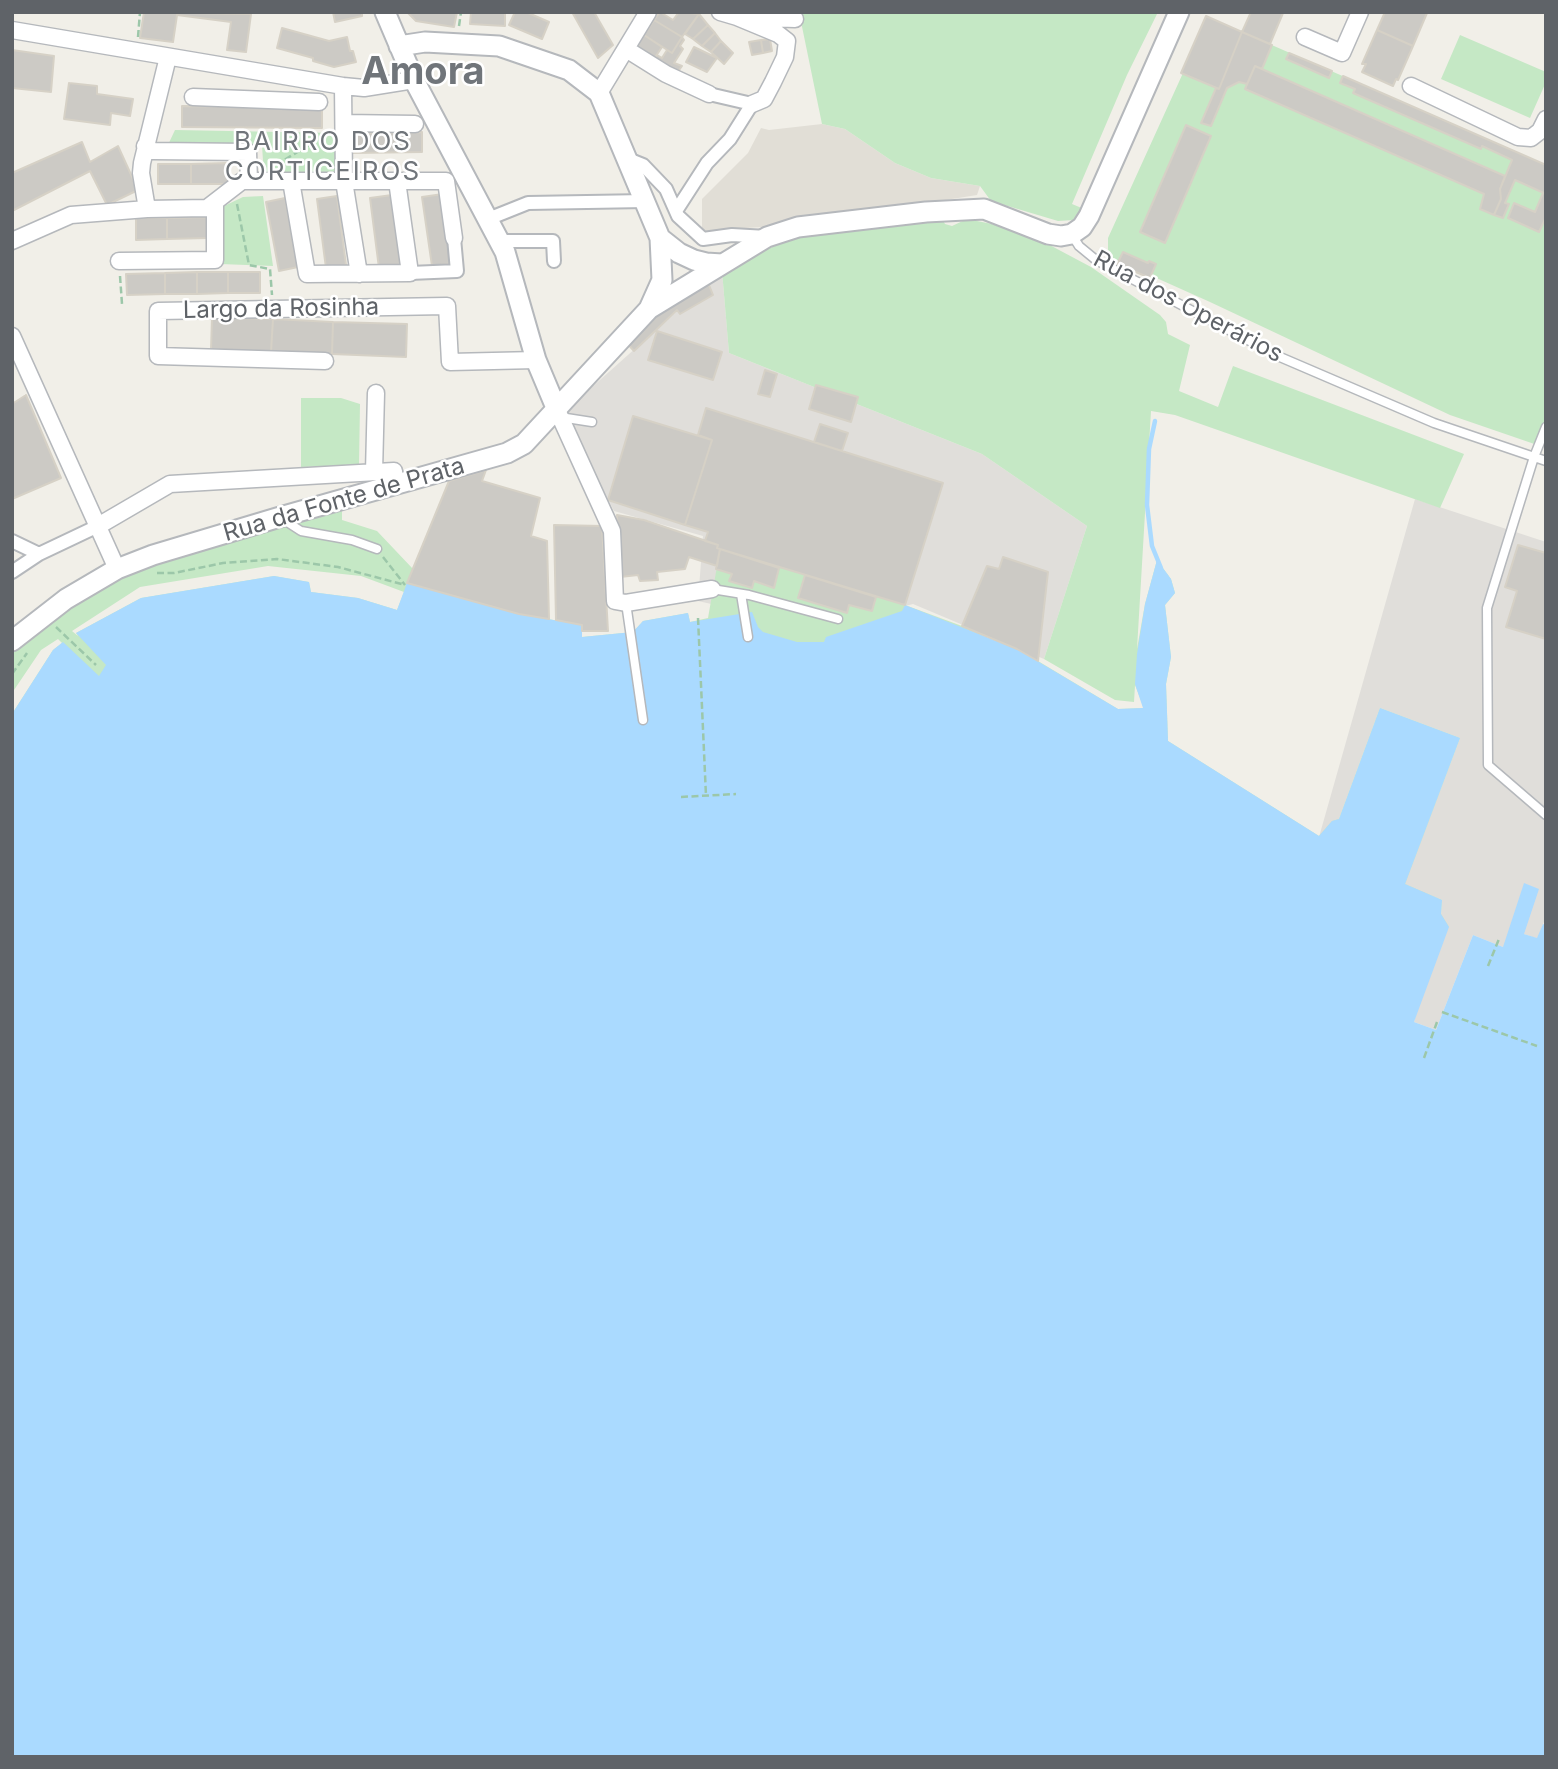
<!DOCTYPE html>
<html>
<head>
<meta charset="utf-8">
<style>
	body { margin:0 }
	#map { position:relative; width:1558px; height:1769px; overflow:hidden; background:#f1efe8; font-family:Inter,sans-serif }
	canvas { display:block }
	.frame { position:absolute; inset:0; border:14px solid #5f6368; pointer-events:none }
</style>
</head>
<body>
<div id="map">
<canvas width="1558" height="1769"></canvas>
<div class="frame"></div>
</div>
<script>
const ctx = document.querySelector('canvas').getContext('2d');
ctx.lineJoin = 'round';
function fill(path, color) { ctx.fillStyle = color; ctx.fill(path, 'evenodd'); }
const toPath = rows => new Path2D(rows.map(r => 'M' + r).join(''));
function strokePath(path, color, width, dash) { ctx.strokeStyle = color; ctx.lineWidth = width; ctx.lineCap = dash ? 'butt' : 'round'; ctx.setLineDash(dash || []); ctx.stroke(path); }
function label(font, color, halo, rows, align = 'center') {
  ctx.font = font + ' Inter,sans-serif'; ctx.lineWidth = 5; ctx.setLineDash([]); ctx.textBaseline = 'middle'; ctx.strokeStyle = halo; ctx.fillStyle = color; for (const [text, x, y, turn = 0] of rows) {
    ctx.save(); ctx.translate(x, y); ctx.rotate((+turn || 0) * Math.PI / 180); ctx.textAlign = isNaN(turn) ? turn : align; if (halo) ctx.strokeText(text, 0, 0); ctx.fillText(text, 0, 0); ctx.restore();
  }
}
const industrial = toPath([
	[722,271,729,353,982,454,1087,526,1044,659,913,604,818,628,698,601,703,536,614,511,563,413],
	[1415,499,1546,542,1546,916,1538,939,1524,934,1503,947,1473,935,1436,1030,1414,1022,1441,914,1442,900,1404,885,1460,738,1380,708,1339,819,1319,837]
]);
const education = toPath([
	[822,124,845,129,895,163,931,178,980,186,977,195,782,226,745,228,708,235,702,230,702,199,748,153,761,128,769,130]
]);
const green = toPath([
	[799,12,1158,12,1127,75,1072,204,1084,209,1074,220,1058,221,991,201,980,186,931,178,895,163,845,129,822,124],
	[1242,32,1546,165,1546,448,1450,415,1210,302,1152,276,1150,278,1117,264,1118,261,1108,256,1108,238,1183,73,1219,89],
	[1460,35,1546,72,1546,82,1530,118,1441,79],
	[175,130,337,133,337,175,267,174,263,161,262,145,167,147],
	[263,196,273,266,220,264,224,206,243,197],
	[940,215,945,224,952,226,967,219,992,224,1044,242,1091,267,1160,315,1166,322,1168,334,1190,345,1179,391,1218,407,1233,366,1464,454,1440,508,1175,415,1151,411,1137,649,1145,604,1157,560,1171,579,1175,593,1165,605,1171,657,1166,684,1168,741,1319,836,1332,821,1339,819,1380,708,1460,738,1405,884,1442,900,1441,914,1449,927,12,714,53,650,62,643,58,639,41,650,12,693,12,650,77,599,136,568,342,511,342,520,377,531,413,569,408,584,519,614,582,625,582,637,633,632,643,621,688,613,690,622,708,618,720,549,905,605,962,626,1038,661,1118,709,1144,708,1135,685,1134,702,1115,700,1044,659,1087,526,982,454,729,353,722,271,787,240],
	[268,566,361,576,404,592,397,610,358,598,311,592,309,582,274,576,141,598,76,633,78,636,72,631,140,587],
	[301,398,341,398,360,404,359,465,301,467]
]);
const water = toPath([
	[1157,560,1171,579,1175,593,1165,605,1171,657,1166,684,1168,741,1319,836,1332,821,1339,819,1380,708,1460,738,1405,884,1442,900,1441,914,1449,927,1414,1022,1436,1030,1473,935,1503,947,1524,883,1539,889,1524,934,1537,938,1543,924,1546,925,1546,1757,12,1757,12,714,53,650,63,642,99,676,106,665,76,633,141,598,274,576,309,582,311,592,358,598,397,610,407,583,519,614,582,625,582,637,633,632,643,621,688,613,690,622,752,612,758,627,763,632,797,642,824,642,826,637,902,611,905,605,1017,649,1118,709,1143,708,1135,684,1137,654,1145,604]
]);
const stream = toPath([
	[1155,421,1149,449,1147,505,1152,546,1161,568]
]);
const building = toPath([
	[144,12,251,14,246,52,227,50,231,22,177,15,173,42,140,38,144,12],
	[333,12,362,12,362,16,335,22,333,12],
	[407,12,457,12,454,27,416,21,407,12],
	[471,12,505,12,505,26,470,24,471,12],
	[515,12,526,12,549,22,542,39,509,25,515,12],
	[572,12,594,12,613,45,598,58,572,12],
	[660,12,673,20,679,12,699,14,682,37,654,20,660,12],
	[1251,12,1283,13,1270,44,1242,32,1251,12],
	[1385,12,1427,13,1413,46,1377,30,1385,12],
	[699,14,708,25,693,39,685,34,699,14],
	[1206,16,1242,32,1219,89,1181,73,1206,16],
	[654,20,682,37,672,53,644,35,654,20],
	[708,25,715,33,702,46,693,39,708,25],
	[282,28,329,41,347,37,350,51,353,51,356,62,334,67,313,61,313,58,277,48,282,28],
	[1377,30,1413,46,1398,80,1396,79,1393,86,1362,72,1366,64,1362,64,1377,30],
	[1242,32,1272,45,1262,69,1255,66,1247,84,1239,82,1227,88,1211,126,1201,123,1216,88,1219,89,1242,32],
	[715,33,721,41,711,52,702,46,715,33],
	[644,35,662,47,654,59,636,47,644,35],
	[682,37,684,40,680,46,683,49,674,63,682,66,677,73,654,59,657,55,662,58,667,50,672,53,682,37],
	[770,39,772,51,763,53,761,40,770,39],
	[761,40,763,53,752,55,749,42,761,40],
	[721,41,733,53,724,64,711,52,721,41],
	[694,47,717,58,707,72,686,62,694,47],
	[12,50,54,56,51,92,12,88,12,50],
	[1289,53,1332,71,1329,78,1286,59,1289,53],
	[1255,66,1505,176,1500,189,1501,199,1494,215,1480,209,1484,194,1245,89,1255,66],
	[1343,76,1546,165,1546,194,1515,180,1505,203,1509,204,1503,218,1494,215,1501,199,1500,189,1512,160,1482,146,1481,149,1353,93,1355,89,1340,83,1343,76],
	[69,83,97,86,97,94,133,99,130,116,111,113,110,125,64,119,69,83],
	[182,106,322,107,322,128,182,127,182,106],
	[1186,125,1211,136,1165,243,1140,232,1186,125],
	[422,132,422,152,352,153,352,133,422,132],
	[82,142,90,162,118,146,138,190,107,205,90,171,12,211,12,173,82,142],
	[229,163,229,184,191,184,191,164,229,163],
	[158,164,191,164,191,184,158,184,158,164],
	[1543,193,1546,194,1546,217,1539,232,1508,218,1514,203,1535,212,1543,193],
	[443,194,453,263,432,266,422,197,443,194],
	[392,195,401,265,379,268,370,198,392,195],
	[337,196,346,265,326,268,317,199,337,196],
	[285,198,298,267,279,271,266,202,285,198],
	[207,217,208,238,167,239,167,218,207,217],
	[136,218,167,218,167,239,136,240,136,218],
	[1123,252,1148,263,1149,261,1156,264,1150,278,1117,264,1123,252],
	[197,272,228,272,228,293,197,294,197,272],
	[197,272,197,294,165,294,165,273,197,272],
	[228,272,260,272,260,293,228,293,228,272],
	[165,273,165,294,127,295,126,274,165,273],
	[707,280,713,295,680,314,677,310,634,351,626,342,665,305,707,280],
	[212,317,273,319,271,352,211,350,212,317],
	[273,319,333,322,332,354,271,352,273,319],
	[333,322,407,324,406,357,332,354,333,322],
	[657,331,722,352,713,380,648,360,657,331],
	[765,370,777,374,770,397,758,394,765,370],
	[816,385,858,397,851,422,809,409,816,385],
	[26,395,61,478,12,499,12,404,26,395],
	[706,408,943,483,905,605,720,549,717,548,718,545,705,541,708,532,685,525,712,440,698,435,706,408],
	[633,416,712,440,685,525,608,500,633,416],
	[820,424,848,433,842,451,814,442,820,424],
	[486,470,482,481,540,498,531,536,547,541,549,619,519,614,407,583,449,481,486,470],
	[617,515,644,520,718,545,717,548,720,549,717,566,689,557,685,569,657,572,658,580,640,581,638,575,620,577,617,515],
	[554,525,602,526,608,631,582,631,582,625,556,620,554,525],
	[1518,545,1546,553,1546,639,1506,627,1517,591,1505,587,1518,545],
	[720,549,779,568,774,588,754,581,752,588,729,581,732,574,716,569,720,549],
	[1003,557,1048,572,1038,661,1017,649,962,626,987,566,999,569,1003,557],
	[805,575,876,597,872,611,849,605,847,613,798,598,805,575]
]);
const path = toPath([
	[459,26,461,12],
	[138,37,140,12],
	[276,165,327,134],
	[237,204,249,265,270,269,272,295],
	[120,276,122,304],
	[383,557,405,585],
	[157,573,174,573,223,563,277,559,338,567,405,585],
	[698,618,706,796],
	[56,627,96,665],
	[12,674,27,653],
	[681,797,736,794],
	[1488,966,1499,939],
	[1442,1012,1537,1046],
	[1424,1058,1437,1022]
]);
const service = toPath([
	[1072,235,1079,246,1096,260,1280,357,1434,423,1546,461],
	[560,417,592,422],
	[1546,427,1534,457,1487,608,1488,765,1546,815],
	[284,520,301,531,352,540,377,549],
	[712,589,749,595,838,619],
	[741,594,748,637],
	[626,603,643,720]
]);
const pedestrian = toPath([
	[628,159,643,165,666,189,678,216,703,239,732,235,767,237],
	[676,211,707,163,730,139,752,104,709,94],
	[488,219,528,203,646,201],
	[500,241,553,241,554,261],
	[410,273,457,271,454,238],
	[12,541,39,554],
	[12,572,39,554,98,526]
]);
const minor = toPath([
	[720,12,737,17,795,19],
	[737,17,778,34,787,41,785,57,773,82,764,99,752,104],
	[12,30,343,86,364,88,414,80],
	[1305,37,1342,53,1360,12],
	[626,49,666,74,709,94],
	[343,86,344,181,359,274],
	[1411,86,1518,137,1531,138,1540,131,1546,119],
	[599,93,648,12],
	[193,97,319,102],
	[344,123,415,124],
	[145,146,153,151,248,152,249,181],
	[291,181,307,274,410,273,397,181],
	[147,209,141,173,142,163,168,57],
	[12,241,71,215,147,209,207,208,242,181,446,181,454,238],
	[119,261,215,260,215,202],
	[12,336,117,569],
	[325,361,158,356,158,311,447,306,450,362,536,360],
	[557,410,612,531,615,601,626,603,712,589],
	[374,472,376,393],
	[98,526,170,484,394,471,395,486]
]);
const tertiary = toPath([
	[385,12,414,80,505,252,536,360,557,410],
	[399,46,425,42,499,46,569,70,599,93,660,238,662,280,649,309],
	[660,238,679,253,694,260,706,263,722,264],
	[12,641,66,599,117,569,153,555,280,517,507,453,524,444,649,309,767,237,798,227,926,212,984,209,1048,234,1061,236,1072,234,1082,227,1089,216,1179,12]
]);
const streetNames = [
	["Rua dos Operários",1188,307,28],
	["Largo da Rosinha",281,309,-1],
	["Rua da Fonte de Prata",344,500,-16]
];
const neighbourhoodNames = [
	["BAIRRO DOS",323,142],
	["CORTICEIROS",323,172]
];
const townNames = [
	["Amora",423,73]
];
fill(industrial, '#e0deda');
fill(education, '#e1ded6');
fill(green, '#c5e8c5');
fill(water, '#aadaff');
strokePath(stream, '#aadaff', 4.5);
fill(building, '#cccac5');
strokePath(building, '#d6d1c6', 2);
strokePath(service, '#b5b8bc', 11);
strokePath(pedestrian, '#b5b8bc', 16);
strokePath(minor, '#b5b8bc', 19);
strokePath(tertiary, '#b5b8bc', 23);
strokePath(path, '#9cc7a9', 2.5, [7, 3.5]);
strokePath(service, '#fff', 8);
strokePath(pedestrian, '#fff', 12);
strokePath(minor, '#fff', 16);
strokePath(tertiary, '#fff', 19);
label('24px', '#5f6368', '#fff', streetNames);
ctx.letterSpacing = '2px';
label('26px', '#70757a', '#fff', neighbourhoodNames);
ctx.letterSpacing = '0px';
label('bold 38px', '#70757a', '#fff', townNames);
</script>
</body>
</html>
